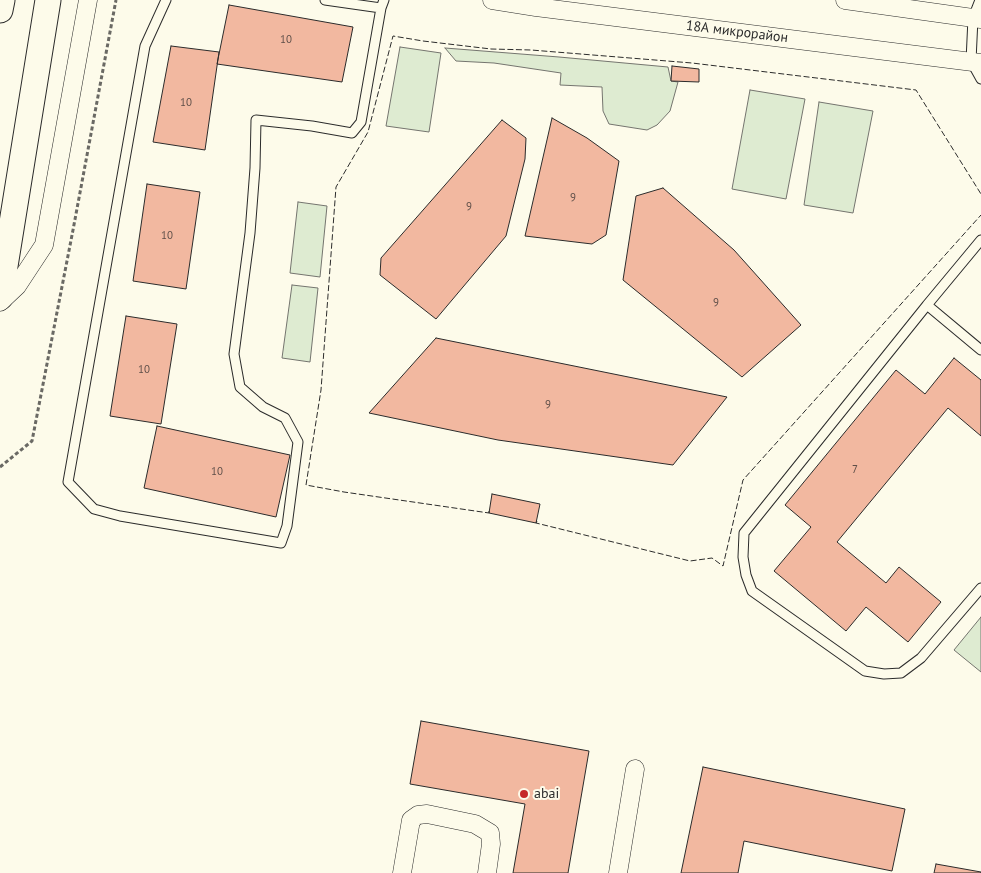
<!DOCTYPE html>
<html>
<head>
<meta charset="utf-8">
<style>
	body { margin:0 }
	canvas { display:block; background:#fdfbea }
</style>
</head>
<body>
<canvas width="981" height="873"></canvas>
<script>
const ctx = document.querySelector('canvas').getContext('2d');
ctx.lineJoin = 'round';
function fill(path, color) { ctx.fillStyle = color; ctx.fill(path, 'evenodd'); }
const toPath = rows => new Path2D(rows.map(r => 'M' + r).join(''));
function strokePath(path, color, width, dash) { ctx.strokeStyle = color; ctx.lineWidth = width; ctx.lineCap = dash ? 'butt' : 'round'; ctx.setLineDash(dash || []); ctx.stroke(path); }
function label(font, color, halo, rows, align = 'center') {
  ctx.font = font + ' "PT Sans",sans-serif'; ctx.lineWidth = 4; ctx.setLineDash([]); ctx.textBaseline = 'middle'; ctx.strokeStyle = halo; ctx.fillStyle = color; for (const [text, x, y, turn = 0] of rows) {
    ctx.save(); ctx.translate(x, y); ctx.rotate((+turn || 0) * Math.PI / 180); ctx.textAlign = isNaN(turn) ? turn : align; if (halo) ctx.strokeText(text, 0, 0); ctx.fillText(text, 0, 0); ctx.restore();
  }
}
const green = toPath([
	[400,47,441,53,429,132,386,126,400,47],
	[445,48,559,57,668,67,671,81,678,82,670,111,657,125,647,130,609,124,603,111,602,87,560,85,561,73,494,63,456,61,445,48],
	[750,90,805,99,786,199,732,189,750,90],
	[819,102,873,111,853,213,804,205,819,102],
	[298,202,327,206,320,277,290,273,298,202],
	[292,285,318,288,310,362,282,358,292,285],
	[981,617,981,672,954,650,981,617]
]);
const building = toPath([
	[229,5,353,27,342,82,217,64,229,5],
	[171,46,219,52,205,150,153,142,171,46],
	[672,66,699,69,699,82,671,81,672,66],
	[552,118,587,138,619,161,606,235,592,244,525,236,552,118],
	[502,120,526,138,525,159,506,236,436,319,380,275,381,258,502,120],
	[147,184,200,192,186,289,133,281,147,184],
	[663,188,734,250,801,325,742,377,623,280,636,196,663,188],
	[126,316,177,324,161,424,110,416,126,316],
	[436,338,727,397,673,465,498,440,369,413,436,338],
	[954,358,981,380,981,436,948,408,837,542,886,583,899,567,941,602,908,642,866,607,846,631,774,571,811,527,785,505,896,370,925,394,954,358],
	[157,426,290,455,276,517,144,488,157,426],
	[492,494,540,504,536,523,489,513,492,494],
	[421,721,589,751,568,873,513,873,525,804,410,784,421,721],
	[703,767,905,809,892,871,744,841,738,873,681,873,703,767],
	[936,864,981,872,981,873,934,873,936,864]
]);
const path = toPath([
	[0,467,32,441,73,230,116,0]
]);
const service = toPath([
	[166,0,145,46,68,482,94,509,120,516,281,543,287,526,298,442,285,418,263,407,240,387,234,354,250,233,255,168,256,120,312,126,352,133,361,122,381,8,384,0],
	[325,0,381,8],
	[980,0,973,18,971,61,981,79],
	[981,240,927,305,981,350],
	[927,305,744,533,743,557,746,575,752,591,865,671,884,674,901,673,921,658,981,588]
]);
const minor = toPath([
	[492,0,536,7,981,63],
	[845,0,981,19],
	[0,302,17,286,44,245,88,0],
	[402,873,411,820,418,815,427,814,475,824,490,833,491,844,487,873],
	[618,873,635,769]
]);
const secondary = toPath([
	[0,10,2,0],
	[0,297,48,0]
]);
const fence = toPath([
	[489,511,489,513,344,492,306,485,321,390,336,187,368,132,393,36,423,41,491,49,531,50,692,63,916,90,981,194],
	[537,521,536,523,690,561,712,558,723,566,743,480,981,215]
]);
const markers = [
	[524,794,5,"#c62828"]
];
const numberNames = [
	["10",286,40],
	["10",186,103],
	["9",573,198],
	["9",469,207],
	["10",167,236],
	["9",716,303],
	["10",144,370],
	["9",548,405],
	["7",855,470],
	["10",217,472]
];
const streetNames = [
	["18А микрорайон",737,32,7]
];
const poiNames = [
	["abai",534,794]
];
fill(green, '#deebd1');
strokePath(green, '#74746e', 1);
fill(building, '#f2b8a0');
strokePath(building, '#2b2b2b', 1);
strokePath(service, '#2b2b2b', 11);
strokePath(minor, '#2b2b2b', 19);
strokePath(secondary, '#2b2b2b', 27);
strokePath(path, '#6a6964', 3, [4, 2.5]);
strokePath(service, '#fdfbea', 9);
strokePath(minor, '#fdfbea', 18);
strokePath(secondary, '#fdfbea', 25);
strokePath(fence, '#2b2b2b', 1, [6, 2.5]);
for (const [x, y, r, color] of markers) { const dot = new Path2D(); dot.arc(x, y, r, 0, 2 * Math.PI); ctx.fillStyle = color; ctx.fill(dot); strokePath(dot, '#fdfbea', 2); }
label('11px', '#5d4e48', null, numberNames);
label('14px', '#2b2b2b', '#fdfbea', streetNames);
label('14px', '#2b2b2b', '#fdfbea', poiNames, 'left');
</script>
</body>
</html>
